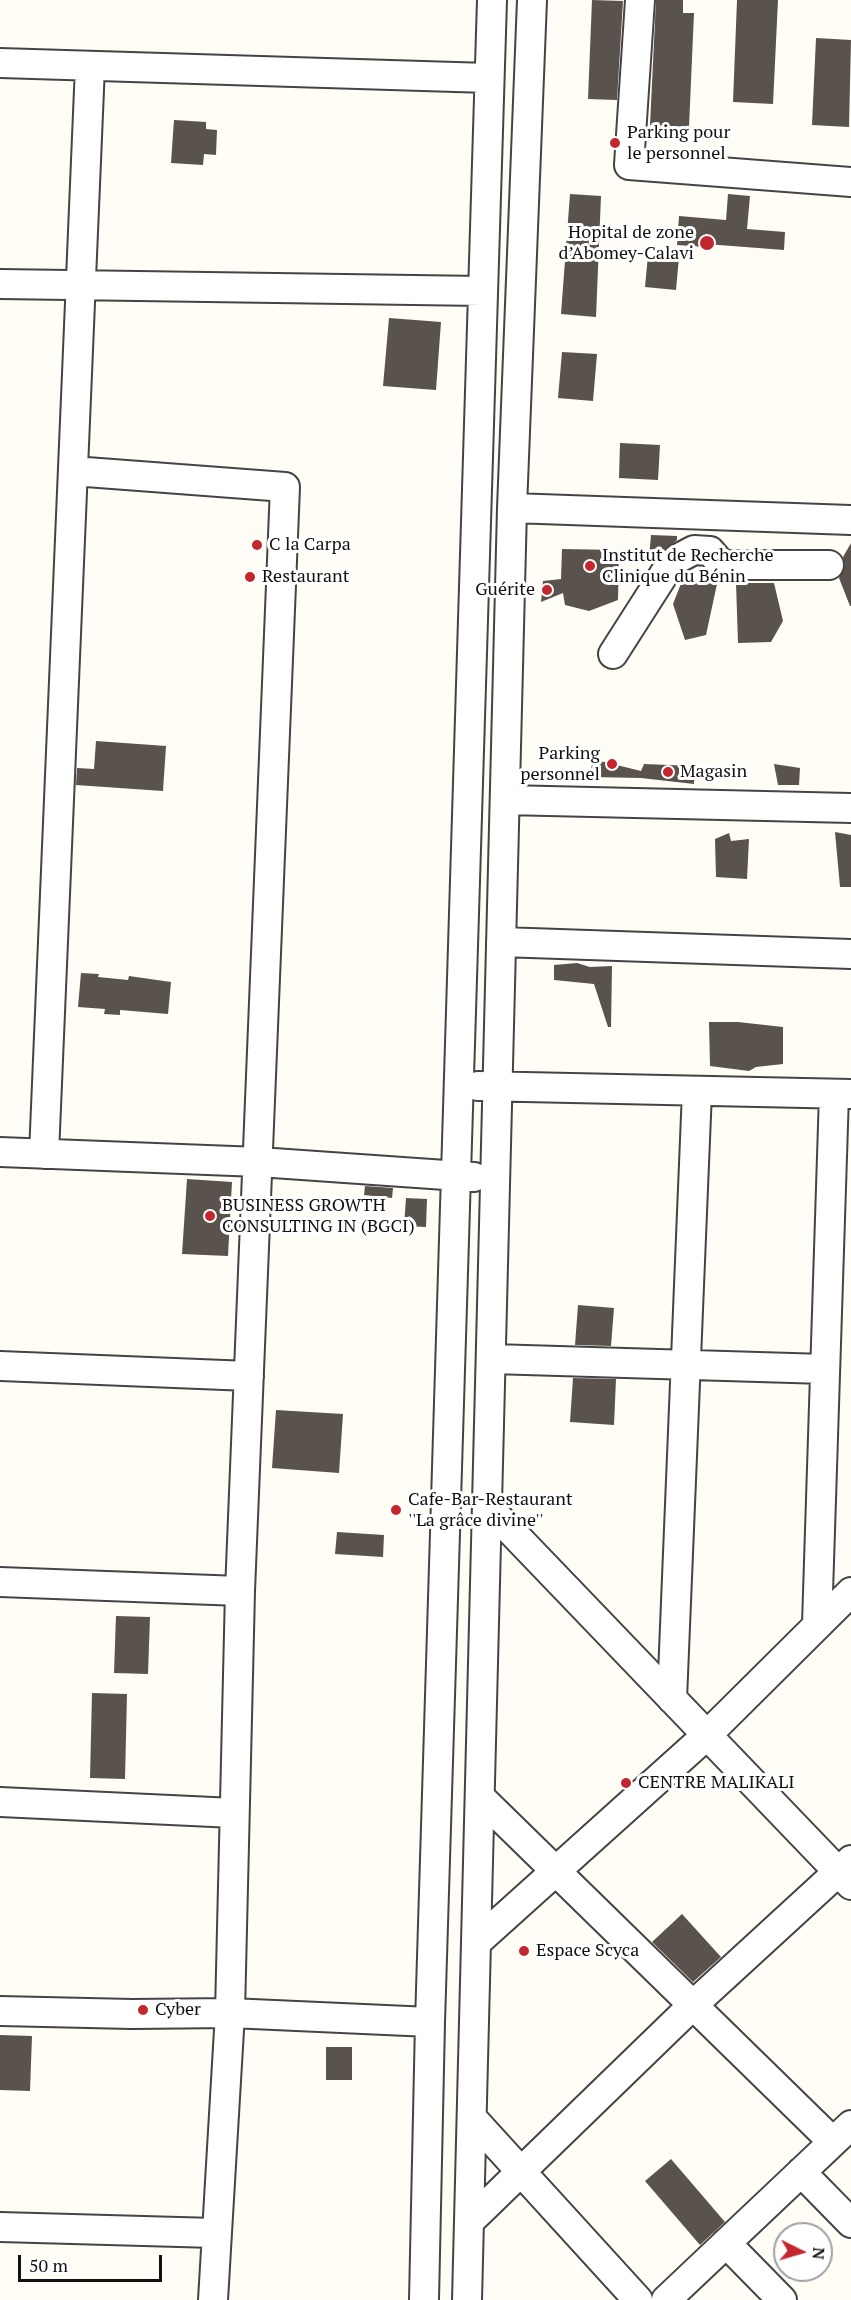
<!DOCTYPE html>
<html>
<head>
<meta charset="utf-8">
<style>
	body { margin:0 }
	#map { position:relative; width:851px; height:2300px; overflow:hidden; background:#fffdf5; font-family:"PT Serif",serif }
	canvas { display:block }
	.north { position:absolute; left:773px; top:2222px; width:60px; height:60px; box-sizing:border-box; background:#fff; border:2px solid #a0a0a0; border-radius:50%; rotate:95deg; font-size:16px; font-weight:700; line-height:24px; text-align:center; color:#111 }
	.north::after { content:''; display:block; margin:auto; width:21px; height:27px; background:#c4262e; clip-path:polygon(50% 0,100% 100%,50% 72%,0 100%) }
	.scale { position:absolute; left:18px; top:2255px; width:144px; height:27px; box-sizing:border-box; border:3px solid #111; border-top:0; padding-left:8px; font-size:18px; line-height:21px; white-space:nowrap; color:#111; -webkit-text-stroke:4px #fff; paint-order:stroke }
</style>
</head>
<body>
<div id="map">
<canvas width="851" height="2300"></canvas>
<div class="north">N</div>
<div class="scale">50 m</div>
</div>
<script>
const ctx = document.querySelector('canvas').getContext('2d');
ctx.lineJoin = 'round';
function fill(path, color) { ctx.fillStyle = color; ctx.fill(path, 'evenodd'); }
const toPath = rows => new Path2D(rows.map(r => 'M' + r).join(''));
function strokePath(path, color, width, dash) { ctx.strokeStyle = color; ctx.lineWidth = width; ctx.lineCap = dash ? 'butt' : 'round'; ctx.setLineDash(dash || []); ctx.stroke(path); }
function label(font, color, halo, rows, align = 'center') {
  ctx.font = font + ' "PT Serif",serif'; ctx.lineWidth = 6; ctx.setLineDash([]); ctx.textBaseline = 'middle'; ctx.strokeStyle = halo; ctx.fillStyle = color; for (const [text, x, y, turn = 0] of rows) {
    ctx.save(); ctx.translate(x, y); ctx.rotate((+turn || 0) * Math.PI / 180); ctx.textAlign = isNaN(turn) ? turn : align; if (halo) ctx.strokeText(text, 0, 0); ctx.fillText(text, 0, 0); ctx.restore();
  }
}
const building = toPath([
	[592,0,623,1,617,100,588,99],
	[656,0,683,0,683,13,694,13,689,127,650,125],
	[737,0,778,0,773,104,733,102],
	[816,38,851,40,849,127,812,125],
	[174,120,206,122,206,129,217,130,216,155,204,154,203,165,171,163],
	[570,194,601,196,596,317,561,314],
	[728,194,750,196,747,229,785,232,784,250,706,244,706,247,677,245,679,216,726,220],
	[648,255,679,257,676,290,645,287],
	[389,318,441,322,436,390,383,386],
	[562,352,597,354,593,401,558,398],
	[620,443,660,445,658,480,619,478],
	[651,535,677,536,677,540,656,557,649,558],
	[851,543,851,606,850,606,839,578,845,566,843,557],
	[562,549,619,550,618,600,589,611,565,605,563,593,541,602,543,581,561,579],
	[684,576,717,584,706,635,685,640,673,604],
	[736,583,774,583,783,621,771,642,738,643],
	[96,741,166,746,163,791,76,785,77,768,94,769],
	[592,759,641,771,644,764,695,766,694,784,641,778,591,777],
	[774,764,800,768,799,785,778,785],
	[835,832,851,835,851,887,840,887],
	[729,833,731,841,749,839,747,879,716,877,715,839],
	[577,963,590,967,612,966,611,1027,608,1027,594,984,554,980,554,965],
	[81,973,99,974,98,977,128,980,129,976,171,982,168,1014,120,1010,120,1015,104,1014,105,1009,78,1007],
	[709,1022,738,1022,783,1027,783,1064,756,1067,749,1071,710,1066],
	[187,1179,232,1182,228,1256,182,1254],
	[365,1186,393,1188,392,1198,364,1195],
	[406,1198,427,1199,426,1227,404,1226],
	[578,1305,614,1308,611,1346,575,1345],
	[573,1378,616,1379,614,1425,570,1422],
	[276,1410,343,1414,339,1473,272,1468],
	[337,1532,384,1535,383,1557,335,1554],
	[116,1616,150,1617,148,1674,114,1673],
	[92,1693,127,1694,125,1779,90,1778],
	[682,1914,721,1957,693,1982,652,1942],
	[0,2035,32,2036,30,2091,0,2090],
	[326,2047,352,2047,352,2080,326,2080],
	[671,2159,725,2222,700,2245,645,2181]
]);
const minor = toPath([
	[640,0,629,165,851,182],
	[0,63,488,78],
	[0,284,482,291],
	[73,471,285,487,240,1591,230,2013,213,2300],
	[512,508,851,520],
	[613,654,666,571,677,559,694,550,710,551,722,565,829,565],
	[505,800,851,808],
	[501,942,851,954],
	[478,1086,851,1094],
	[0,1152,259,1162,474,1177],
	[44,1154,90,66],
	[492,1359,825,1369],
	[0,1366,249,1376],
	[488,1507,851,1885],
	[0,1582,240,1591],
	[817,1624,834,1094],
	[672,1699,697,1091],
	[481,1798,833,2142],
	[0,1802,234,1813],
	[478,1941,707,1735,851,1592],
	[0,2011,132,2014,230,2013,430,2022],
	[473,2119,638,2300],
	[801,2172,851,2223],
	[470,2221,693,2005,851,1860],
	[0,2227,215,2233],
	[726,2243,782,2300],
	[424,2300,430,2022,492,0],
	[467,2300,512,508,532,0],
	[666,2300,851,2125]
]);
const markers = [
	[615,143,6,"#c4262e"],
	[707,243,8,"#c4262e"],
	[257,545,6,"#c4262e"],
	[590,566,6,"#c4262e"],
	[250,577,6,"#c4262e"],
	[547,590,6,"#c4262e"],
	[612,764,6,"#c4262e"],
	[668,772,6,"#c4262e"],
	[210,1216,6,"#c4262e"],
	[396,1510,6,"#c4262e"],
	[626,1783,6,"#c4262e"],
	[524,1951,6,"#c4262e"],
	[143,2010,6,"#c4262e"]
];
const poiNames = [
	["Parking pour",627,133],
	["le personnel",627,154],
	["Hopital de zone",694,233,"right"],
	["d’Abomey-Calavi",694,254,"right"],
	["C la Carpa",269,545],
	["Institut de Recherche",602,556],
	["Clinique du Bénin",602,577],
	["Restaurant",262,577],
	["Guérite",535,590,"right"],
	["Parking",600,754,"right"],
	["personnel",600,775,"right"],
	["Magasin",680,772],
	["BUSINESS GROWTH",222,1206],
	["CONSULTING IN (BGCI)",222,1227],
	["Cafe-Bar-Restaurant",408,1500],
	["''La grâce divine''",408,1521],
	["CENTRE MALIKALI",638,1783],
	["Espace Scyca",536,1951],
	["Cyber",155,2010]
];
fill(building, '#5a524d');
strokePath(minor, '#444', 32);
strokePath(minor, '#fff', 28);
for (const [x, y, r, color] of markers) { const dot = new Path2D(); dot.arc(x, y, r, 0, 2 * Math.PI); ctx.fillStyle = color; ctx.fill(dot); strokePath(dot, '#fff', 2); }
label('18px', '#111', '#fff', poiNames, 'left');
</script>
</body>
</html>
